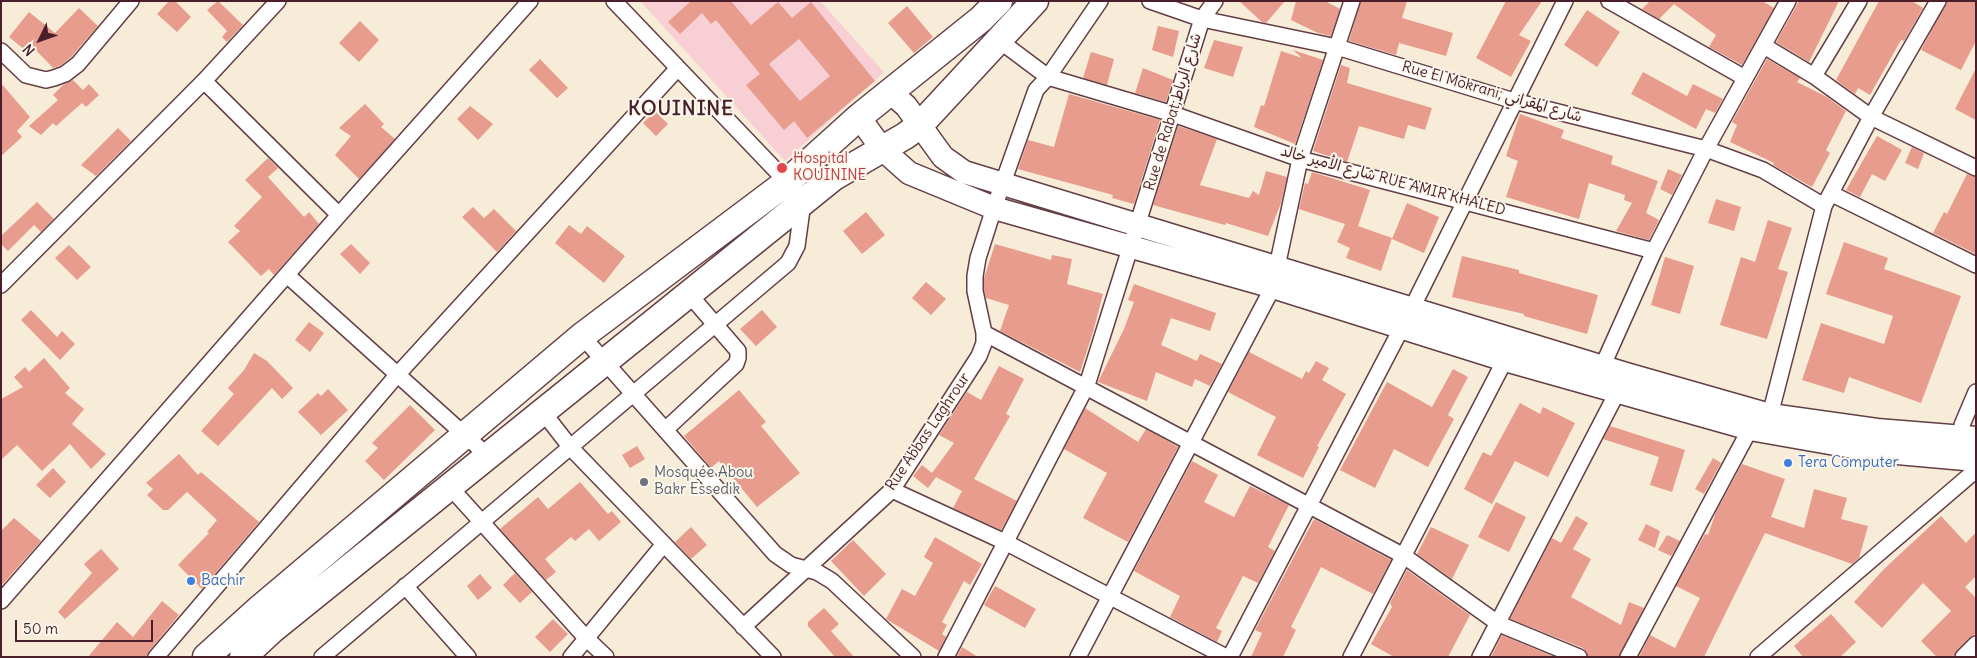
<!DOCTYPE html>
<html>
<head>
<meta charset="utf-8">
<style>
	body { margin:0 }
	#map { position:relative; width:1977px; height:658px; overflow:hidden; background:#f6ecd7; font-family:Delius,sans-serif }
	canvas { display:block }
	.frame { position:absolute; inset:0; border:2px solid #4a1f2b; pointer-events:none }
	.north { position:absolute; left:15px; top:15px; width:50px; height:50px; -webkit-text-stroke:4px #fbf7ec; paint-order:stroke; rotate:228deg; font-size:14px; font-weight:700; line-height:20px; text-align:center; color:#4a1f2b }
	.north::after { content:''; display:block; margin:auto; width:18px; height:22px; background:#4a1f2b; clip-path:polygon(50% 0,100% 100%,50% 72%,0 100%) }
	.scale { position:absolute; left:15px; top:620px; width:138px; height:22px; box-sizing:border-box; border:2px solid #4a1f2b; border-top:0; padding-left:6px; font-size:15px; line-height:18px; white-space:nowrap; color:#4a1f2b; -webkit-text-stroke:4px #fbf7ec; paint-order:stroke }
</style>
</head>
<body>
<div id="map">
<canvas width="1977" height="658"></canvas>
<div class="frame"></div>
<div class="north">N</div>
<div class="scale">50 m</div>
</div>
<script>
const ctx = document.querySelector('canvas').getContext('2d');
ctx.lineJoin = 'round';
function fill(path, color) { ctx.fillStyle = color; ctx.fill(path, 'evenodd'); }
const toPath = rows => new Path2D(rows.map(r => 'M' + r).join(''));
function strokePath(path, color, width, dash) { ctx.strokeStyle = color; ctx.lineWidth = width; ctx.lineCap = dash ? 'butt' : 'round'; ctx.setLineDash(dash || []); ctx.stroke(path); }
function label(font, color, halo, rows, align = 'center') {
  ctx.font = font + ' Delius,"Playpen Sans Arabic",sans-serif'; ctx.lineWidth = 4; ctx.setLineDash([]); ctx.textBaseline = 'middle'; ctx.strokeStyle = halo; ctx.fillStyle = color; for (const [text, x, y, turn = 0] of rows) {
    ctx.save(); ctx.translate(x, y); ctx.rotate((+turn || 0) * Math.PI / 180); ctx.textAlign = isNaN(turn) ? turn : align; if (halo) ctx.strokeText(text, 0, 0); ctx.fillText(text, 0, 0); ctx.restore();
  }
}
const built = toPath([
	[643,1,820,1,884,72,785,161,642,3]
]);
const building = toPath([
	[169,1,175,1,191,17,177,32,157,14],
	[218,1,243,25,227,42,222,37,227,31,207,10],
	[691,1,731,1,751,25,778,2,792,18,811,2,875,81,807,138,794,121,784,130,746,85,760,74,716,20,711,24,702,13,680,34,668,22],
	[799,39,830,76,800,101,769,64],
	[1239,1,1285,1,1266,23,1262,22],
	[1296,1,1325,1,1340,9,1331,36,1318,33,1291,20],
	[1361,1,1407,1,1402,18,1453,33,1446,56,1399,43,1396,55,1349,41],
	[1506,1,1542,1,1519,35,1531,41,1511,77,1476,58],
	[1650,1,1762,1,1774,8,1742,65,1709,47,1716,35,1674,4,1659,19,1642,9],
	[1799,1,1839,1,1809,62,1776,42],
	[1879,1,1912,1,1923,8,1904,41,1901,40,1870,95,1858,88,1855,94,1836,80],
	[1947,1,1976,1,1976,41,1961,70,1921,50],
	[907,6,933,37,914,53,888,23],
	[79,8,98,26,71,57,60,66,53,68,30,44,25,50,9,37,29,12,55,33],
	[1587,10,1620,32,1597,67,1564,45],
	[360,21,379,40,359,62,339,43],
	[1158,26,1179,31,1173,57,1152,50],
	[1214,40,1243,47,1233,77,1204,68],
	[1293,50,1323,60,1295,144,1254,127,1261,105,1264,106,1281,51,1302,58],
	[1091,52,1114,59,1107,85,1083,78],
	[540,59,568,88,557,98,529,70],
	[1767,59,1800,78,1797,82,1827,97,1846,111,1826,150,1830,153,1812,187,1773,165,1774,163,1730,142,1737,125,1732,122],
	[1341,65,1350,68,1347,83,1432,108,1425,130,1408,125,1404,139,1359,126,1347,162,1313,151],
	[1143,68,1173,80,1166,102,1135,93],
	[1976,68,1976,120,1955,109],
	[1643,72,1687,96,1693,84,1723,99,1715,113,1706,109,1696,129,1631,94],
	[73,80,83,90,89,84,99,95,86,107,82,103,56,126,53,123,41,135,29,126,58,100,53,95,63,85],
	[1,83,30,117,17,131,22,137,1,156],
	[1069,94,1160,120,1134,204,1112,198,1113,195,1018,169,1028,140,1054,147],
	[365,104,384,124,381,127,395,139,359,179,335,155,351,136,339,128],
	[470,106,493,124,478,140,457,119],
	[655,111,668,124,656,136,643,123],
	[1520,114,1564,130,1561,138,1613,156,1611,164,1658,181,1646,213,1659,220,1649,240,1616,231,1632,203,1624,200,1625,195,1589,183,1579,219,1506,197,1518,161,1506,156],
	[1178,126,1217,139,1200,185,1249,198,1253,191,1259,195,1266,171,1287,177,1281,203,1268,236,1226,223,1225,225,1153,205],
	[118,128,131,141,96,176,81,165],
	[1877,136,1902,150,1885,181,1872,174,1860,197,1846,190],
	[1912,147,1924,153,1918,169,1905,163],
	[268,158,278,168,268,177,304,217,309,212,319,224,274,275,269,269,261,276,228,242,240,231,234,226,262,197,245,180],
	[1668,169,1682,175,1672,195,1660,189],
	[1312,172,1370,190,1358,226,1392,238,1381,271,1346,258,1350,248,1337,242,1345,224,1299,209,1305,183,1308,184],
	[1967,174,1976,177,1976,254,1933,233,1944,212,1947,214],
	[1716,199,1741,207,1734,231,1708,223],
	[37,202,54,219,41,232,34,225,8,251,1,244,1,236],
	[1407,203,1439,217,1424,253,1392,239],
	[473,207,484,218,494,209,516,231,497,252,462,217],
	[866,212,885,235,862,254,843,231],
	[1768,220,1792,228,1778,269,1788,272,1767,339,1720,325,1741,257,1755,262],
	[569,225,581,234,587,226,625,256,604,283,555,243],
	[1844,242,1888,258,1884,269,1961,296,1921,403,1849,377,1844,393,1802,380,1821,323,1884,344,1893,316,1826,294],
	[351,244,370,263,360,274,340,254],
	[995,244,1051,260,1052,255,1072,259,1067,284,1103,294,1093,332,1080,372,1000,331,1009,305,986,298,984,290,984,278],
	[69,245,91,267,77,280,55,258],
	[1462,256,1519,270,1519,273,1598,295,1587,334,1524,316,1524,314,1452,297],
	[1665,257,1694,266,1680,314,1651,305],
	[926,282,946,299,931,315,912,298],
	[1134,284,1216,313,1210,331,1171,318,1161,345,1197,361,1200,354,1222,364,1210,386,1195,379,1192,387,1156,372,1147,401,1098,382,1124,329,1134,302,1128,300],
	[31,310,57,337,62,331,75,344,60,360,21,320],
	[762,310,777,327,756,346,740,329],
	[309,322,324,333,310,352,295,340],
	[1249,352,1302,379,1306,371,1309,373,1316,361,1329,368,1322,380,1346,394,1317,446,1319,447,1303,478,1257,455,1276,417,1228,392],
	[254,353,267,361,293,388,282,399,272,388,218,446,201,431,234,394,228,388,244,370],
	[44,358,70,388,65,393,84,409,72,424,106,454,91,469,70,444,42,471,17,445,1,460,1,399,23,387,14,377,25,367,29,372],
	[999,366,1024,379,1006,414,1010,416,974,479,1017,501,1001,530,953,508,962,491,936,477,928,488,913,476,922,465,932,473,954,443,939,435,967,392,981,400],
	[1453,369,1468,377,1448,415,1454,419,1428,467,1394,449,1375,488,1340,470,1387,382,1432,407],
	[328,389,348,410,321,435,298,412,318,393,321,396],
	[739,390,766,422,761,426,800,473,757,507,719,461,711,468,684,436],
	[1520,403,1540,414,1543,407,1575,423,1548,477,1515,461,1492,504,1464,489,1483,452,1491,456],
	[410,405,435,430,384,480,365,461,378,448,372,443],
	[1085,408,1138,442,1146,429,1178,447,1128,542,1083,518,1107,473,1064,449],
	[1610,426,1685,450,1672,492,1650,485,1659,457,1603,439],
	[637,446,645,459,630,468,622,455],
	[179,454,198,475,201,472,259,522,202,589,178,565,209,533,207,532,217,520,187,492,168,510,163,510,147,495,153,489,146,483],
	[1713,458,1721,463,1704,494,1695,489],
	[1192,461,1218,475,1204,502,1234,517,1250,486,1289,505,1268,547,1275,551,1258,583,1243,576,1216,628,1222,631,1217,642,1170,617,1180,596,1134,571],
	[1742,464,1785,479,1771,517,1804,528,1814,489,1847,498,1841,519,1868,526,1859,558,1852,564,1765,533,1704,657,1639,657,1650,635,1675,648,1700,598,1676,586,1705,534,1708,535,1716,512],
	[53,468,66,482,50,498,36,485],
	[580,482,608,514,612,511,621,522,599,541,589,529,575,541,571,537,545,559,556,572,546,580,500,529,538,497,548,509],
	[1496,502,1526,517,1509,552,1478,537],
	[1576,516,1588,523,1573,549,1591,559,1571,597,1621,625,1629,602,1644,608,1619,657,1588,657,1583,648,1510,619,1552,538,1561,543],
	[1941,516,1966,543,1976,532,1976,576,1965,587,1976,598,1976,633,1952,657,1937,657,1921,641,1951,611,1923,583,1882,628,1854,602,1883,570],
	[14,518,41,541,1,586,1,531],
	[1314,519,1391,560,1373,594,1321,567,1291,627,1296,630,1283,657,1251,657,1262,633,1255,630],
	[1646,524,1660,531,1655,548,1638,540],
	[691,527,707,545,691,559,675,542],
	[1431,527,1469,545,1452,579,1417,554],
	[1667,535,1680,541,1671,556,1658,550],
	[935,537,982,564,970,585,964,581,942,622,947,625,942,634,946,637,939,651,886,619,902,589,915,596,933,563,924,557],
	[853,540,886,574,864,596,831,561],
	[101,549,119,569,65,619,58,612,92,573,84,564],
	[1407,570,1470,615,1448,657,1394,657,1371,644,1392,607,1390,603],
	[515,573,532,592,520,603,503,585],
	[480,574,492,588,478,600,467,586],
	[995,586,1036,609,1025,628,984,605],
	[162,601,179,615,149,651,147,657,88,657,117,622,133,637],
	[824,608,839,624,831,631,854,657,835,657,808,626,808,622],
	[1831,614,1856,642,1840,657,1803,657,1794,646],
	[553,619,568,634,550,652,535,637],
	[1502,635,1554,657,1491,657],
	[962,647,978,657,957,657]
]);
const minor = toPath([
	[614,1,787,182],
	[1150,1,1202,19,1337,47,1514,101,1706,149,1763,170,1824,206],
	[1609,1,1745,78],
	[1000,41,1048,77,1173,114,1300,159,1654,251],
	[1764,46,1814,76,1871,117,1976,168],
	[1,51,26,75,46,80,54,78,65,74,78,64,131,1],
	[1814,76,1859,1],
	[204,81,339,215],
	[1832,194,1976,265],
	[1277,267,1300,159,1352,1],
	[287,275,488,456],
	[1,285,204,81,278,1],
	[984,333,1404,556,1499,624,1579,657],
	[582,336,775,554,791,565,817,572,832,581,913,657],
	[1599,374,1654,251,1706,149,1788,1],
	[543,412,571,448,773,657],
	[1770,415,1824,206,1871,117,1938,1],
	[665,430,736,364,738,358,738,351,688,293],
	[1963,445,1961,438,1962,425,1976,392],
	[450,487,586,638,606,657],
	[892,490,1005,542,1226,657],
	[405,586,468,657],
	[1,601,339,215,530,1],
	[743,627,892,490,979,356,984,343,984,333,975,291,975,276,978,258,994,208,1036,90,1048,77,1100,1],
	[156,657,398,374,678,68],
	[322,657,788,263,797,246,803,202],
	[571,657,664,544],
	[946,657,1087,385,1202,19,1215,1],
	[1078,657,1273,287],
	[1230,657,1412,308,1565,1],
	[1351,657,1505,360],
	[1480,657,1621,385],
	[1628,657,1750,429],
	[1758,657,1976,470],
	[1963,657,1976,644]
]);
const secondary = toPath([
	[890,92,906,106,943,157,964,172,1626,374,1770,415,1877,430,1976,438],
	[859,117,882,149,909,173,994,208,1273,287,1505,360,1750,429,1875,451,1976,460]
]);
const trunk = toPath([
	[206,657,259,609,582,336,787,182,859,117,981,19,999,1],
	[243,657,272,630,834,177,905,136,920,125,1035,1]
]);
const markers = [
	[782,168,6,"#e0444e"],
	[1788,463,5,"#3f7fe0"],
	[644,482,5,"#6b7280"],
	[191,581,5,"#3f7fe0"]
];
const streetNames = [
	["Rue El Mokrani; شارع المقراني",1492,92,16],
	["Rue de Rabat;شارع الرباط",1173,112,-73],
	["شارع الأمير خالد RUE AMIR KHALED",1393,181,15],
	["Rue Abbas Laghrour",928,432,-56]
];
const healthNames = [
	["Hospital",793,159],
	["KOUININE",793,176]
];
const shopNames = [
	["Tera Computer",1798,463],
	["Bachir",201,581]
];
const worshipNames = [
	["Mosquée Abou",654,473],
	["Bakr Essedik",654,490]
];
const districtNames = [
	["KOUININE",681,109]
];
fill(built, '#f7cfd4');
fill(building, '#e89c8d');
strokePath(minor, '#643e45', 18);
strokePath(secondary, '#643e45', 25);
strokePath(trunk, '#643e45', 29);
strokePath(minor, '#fff', 15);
strokePath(secondary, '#fff', 22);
strokePath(trunk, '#fff', 26);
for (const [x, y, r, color] of markers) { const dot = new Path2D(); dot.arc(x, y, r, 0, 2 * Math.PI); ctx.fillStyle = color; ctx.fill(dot); strokePath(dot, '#fbf7ec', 2); }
label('15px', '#4a1f2b', '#fbf7ec', streetNames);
label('15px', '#be3a42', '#fbf7ec', healthNames, 'left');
label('15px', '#366cbe', '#fbf7ec', shopNames, 'left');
label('15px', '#5b616d', '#fbf7ec', worshipNames, 'left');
ctx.letterSpacing = '1px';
label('bold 20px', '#4a1f2b', '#fbf7ec', districtNames);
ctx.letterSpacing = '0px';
</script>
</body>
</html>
